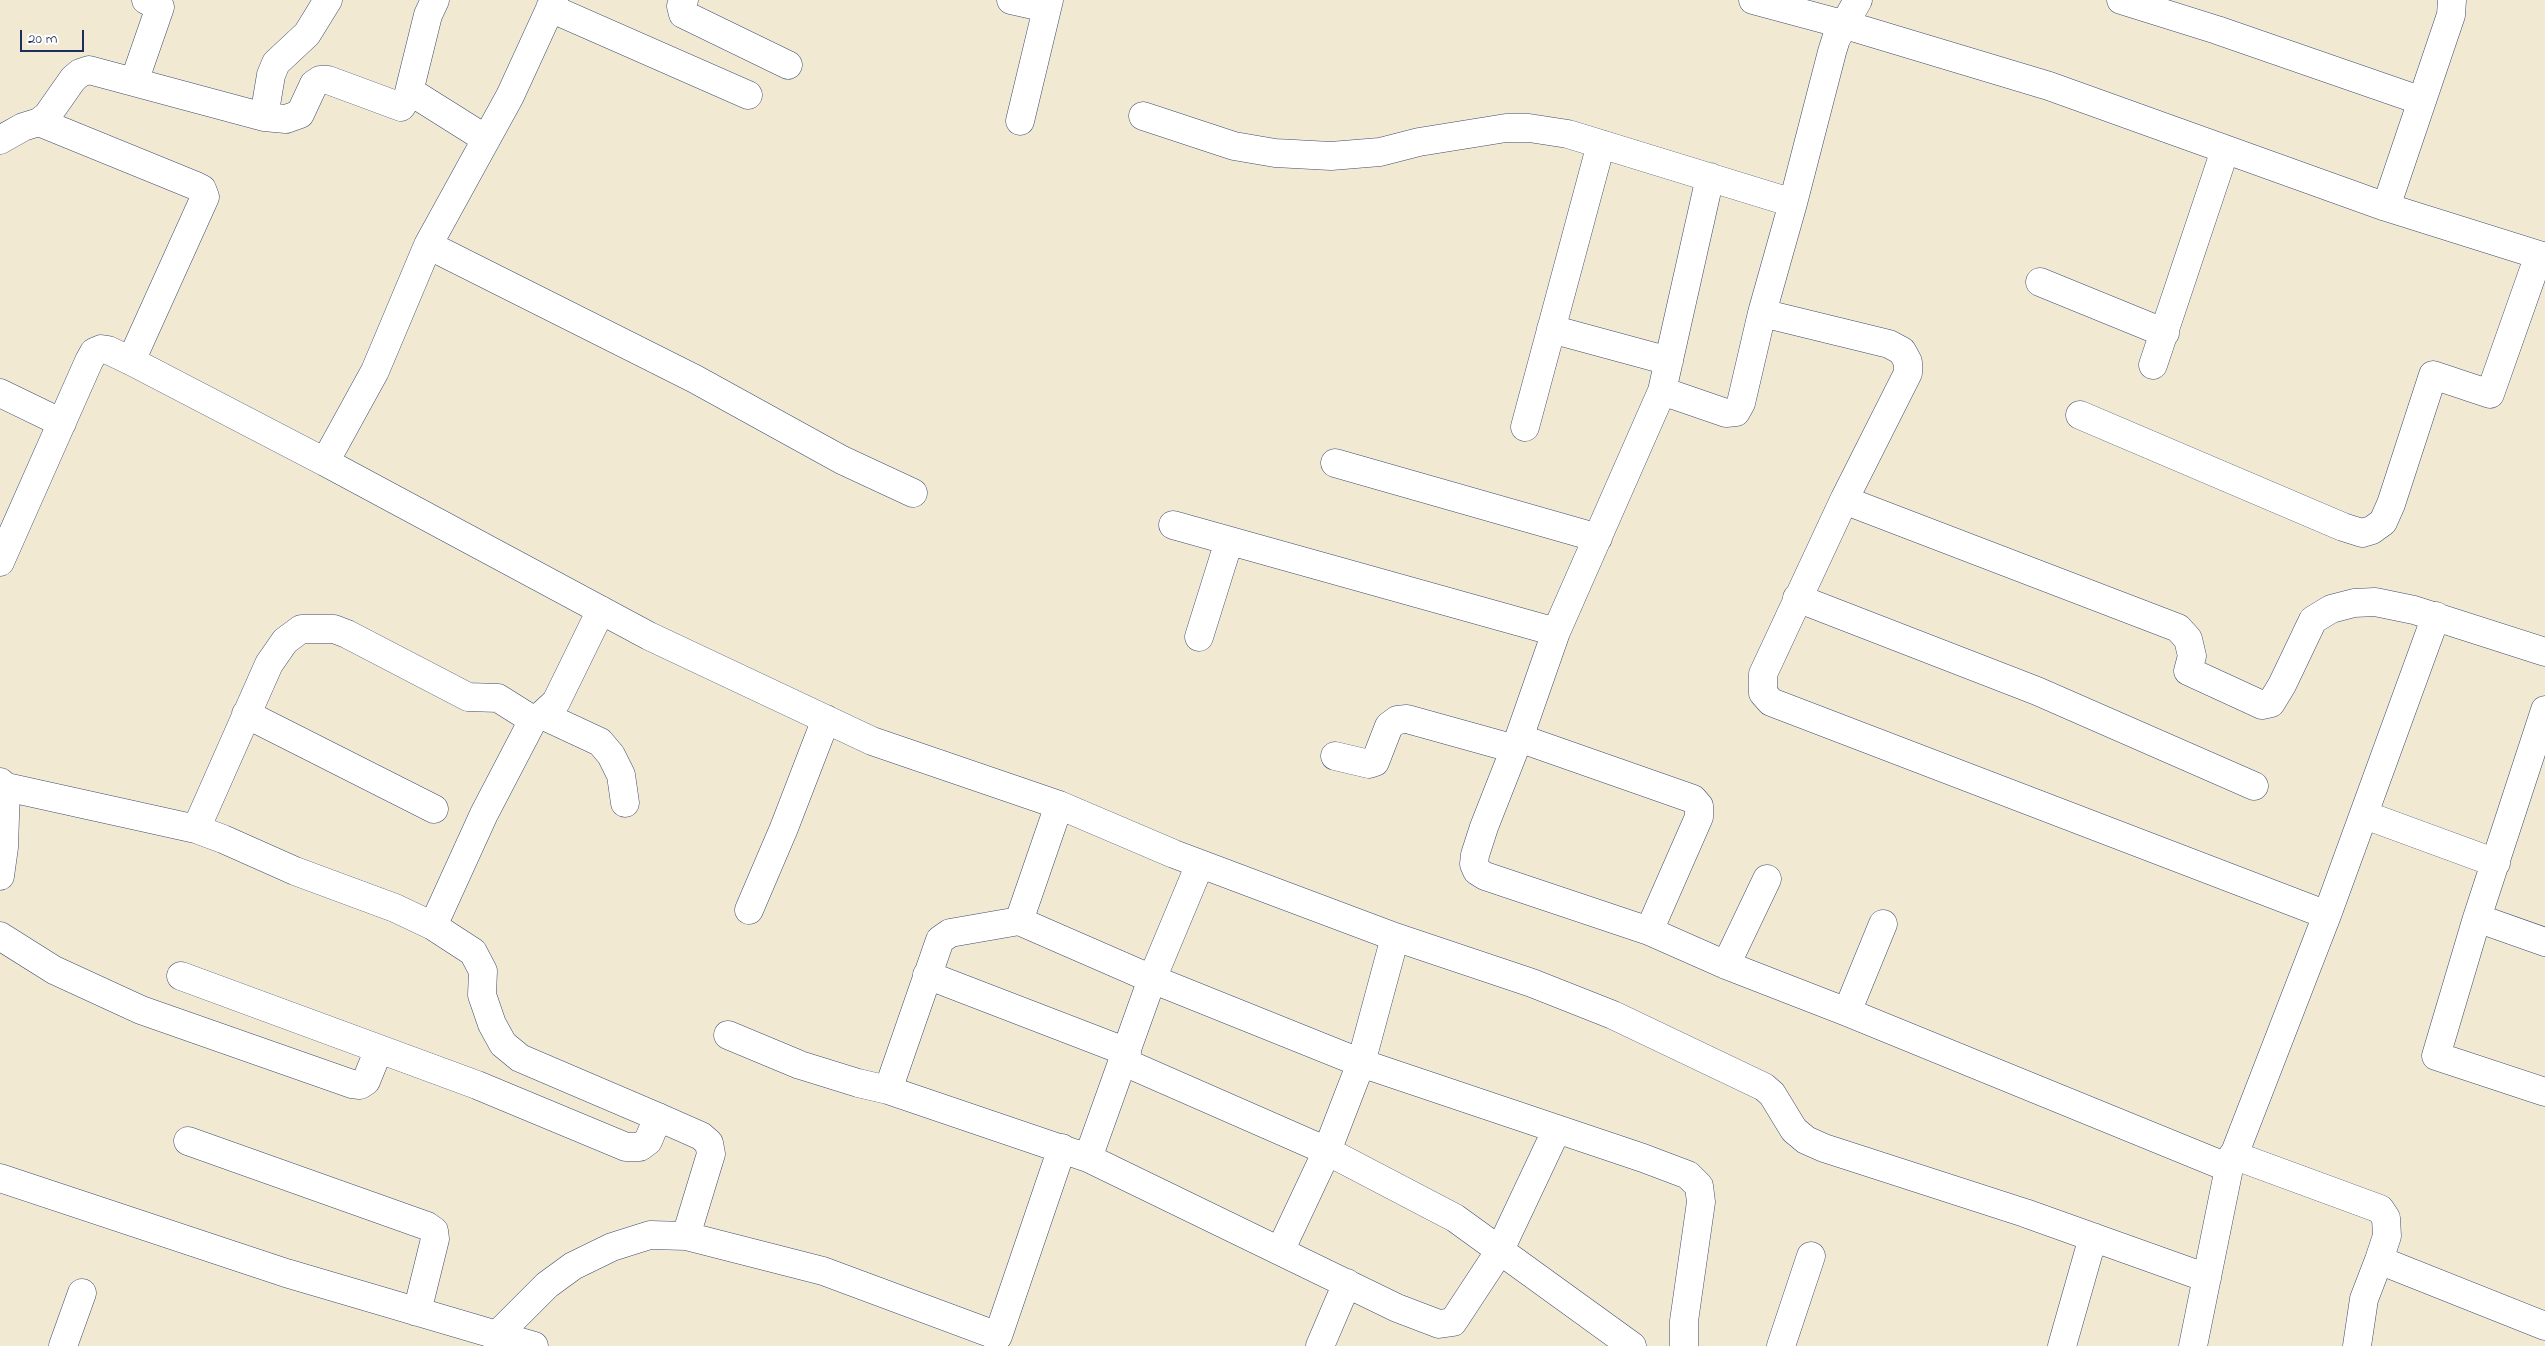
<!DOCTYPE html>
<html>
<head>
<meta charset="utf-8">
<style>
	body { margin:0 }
	#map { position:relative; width:2545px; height:1346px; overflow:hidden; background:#f2e9d2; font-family:"Indie Flower",sans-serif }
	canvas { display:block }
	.scale { position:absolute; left:20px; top:30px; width:64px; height:22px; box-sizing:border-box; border:2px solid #1b2f5e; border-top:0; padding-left:6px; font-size:15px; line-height:18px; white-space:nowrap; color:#1b2f5e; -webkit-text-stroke:4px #fff; paint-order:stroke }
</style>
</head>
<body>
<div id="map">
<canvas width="2545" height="1346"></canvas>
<div class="scale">20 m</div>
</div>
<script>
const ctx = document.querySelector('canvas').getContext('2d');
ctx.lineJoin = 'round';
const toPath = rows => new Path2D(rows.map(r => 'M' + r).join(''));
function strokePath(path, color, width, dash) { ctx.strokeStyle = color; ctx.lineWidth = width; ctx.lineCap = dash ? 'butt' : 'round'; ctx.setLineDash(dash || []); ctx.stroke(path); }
const minor = toPath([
	[684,0,681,6,683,14,788,65],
	[1011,0,1047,8],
	[1753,0,1846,25,2049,86,2386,207,2545,257],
	[1858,0,1836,39,1832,52,1793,203,1762,313,1741,403,1736,412,1726,413,1662,391,1556,632,1519,738,1484,827,1475,855,1474,864,1477,871,1485,876,1649,931,1726,965,1847,1012,2229,1168],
	[2121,0,2217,30,2422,101],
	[550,8,748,95],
	[134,82,160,7,146,0],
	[408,96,416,95,486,139],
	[1143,116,1234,146,1275,153,1331,156,1380,152,1419,142,1506,128,1529,128,1568,134,1793,203],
	[264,117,271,75,276,63,307,34,328,0],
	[1020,121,1049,0],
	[39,122,196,186,202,189,205,197,131,361],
	[0,140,23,127,39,122,47,116,73,79,80,73,89,70,264,117,286,119,300,114,314,84,320,80,328,80,401,107,408,96,428,15,435,0],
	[2386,207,2451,15,2452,0],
	[428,245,695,379,842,460,913,493],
	[2040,282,2165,333],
	[1762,313,1889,344,1902,351,1908,362,1908,373,1844,500,1763,674,1763,693,1771,702,2327,915,2229,1168,2193,1346],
	[1551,329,1669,361],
	[2153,365,2225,150],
	[1662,391,1710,177],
	[0,393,62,423],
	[2080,415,2343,527,2362,533,2372,530,2383,522,2391,504,2433,375,2490,394,2539,255],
	[1525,427,1601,144],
	[325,462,649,636,872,741,1059,805,1174,854,1395,937,1361,1063,1643,1158,1688,1175,1699,1186,1701,1202,1684,1321,1684,1346],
	[1335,463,1598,538],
	[1844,500,2178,628,2188,639,2192,656,2188,671,2262,705,2271,703,2282,685,2313,620,2331,609,2354,603,2375,602,2414,610,2545,652],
	[1173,525,1556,632],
	[0,562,89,361,94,352,101,349,108,350,131,361,325,462,375,371,428,245,510,96,554,0],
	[1797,598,2037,691,2254,786],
	[1199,637,1229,541],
	[2545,710,2477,918,2436,1056,2545,1092],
	[246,714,434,809],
	[542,715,600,742,611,755,621,775,625,803],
	[1519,738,1693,799,1699,806,1699,817,1649,931],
	[1335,756,1369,764,1375,762,1389,726,1397,720,1407,719,1515,749],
	[0,782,6,787,196,829,223,839,295,871,395,908,433,926,473,952,483,971,482,995,492,1024,503,1044,520,1058,658,1117,701,1136,709,1143,711,1154,686,1236],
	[1059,805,1019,921,950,933,940,940,888,1090,1088,1158,1152,979,1200,864],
	[2365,815,2496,863],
	[196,829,269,664,285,641,301,629,334,629,347,634,468,697,498,698,533,720],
	[0,876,4,847,6,787],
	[749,910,784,828,826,719],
	[2327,915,2436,616],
	[2477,918,2545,942],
	[1019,921,1152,979,1361,1063,1327,1151,1280,1251],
	[433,926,484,814,533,720,542,715,556,702,601,610],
	[0,936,54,970,141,1010,352,1084,360,1085,366,1081,379,1049],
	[1395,937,1532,983,1613,1015,1764,1087,1772,1094,1794,1130,1806,1140,1824,1148,2025,1213,2207,1278],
	[1726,965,1767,879],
	[927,975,1127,1052],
	[181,976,477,1085,626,1147,640,1147,648,1141,658,1117],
	[1847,1012,1883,924],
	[728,1035,800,1065,858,1083,888,1090],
	[1124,1062,1327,1151,1455,1218,1632,1346],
	[188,1141,427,1226,434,1231,435,1239,417,1312],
	[2233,1155,2380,1209,2386,1218,2387,1236,2379,1260,2545,1326],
	[1088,1158,1397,1308,1439,1324,1453,1322,1499,1252,1557,1129],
	[0,1178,286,1273,534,1346],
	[498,1334,547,1285,573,1266,612,1247,650,1235,686,1236,823,1271,998,1336,1062,1148],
	[63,1346,82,1293],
	[1320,1346,1347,1283],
	[1781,1346,1811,1256],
	[2062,1346,2093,1237],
	[2357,1346,2364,1299,2379,1260]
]);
strokePath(minor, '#3b4b6f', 29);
strokePath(minor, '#fff', 28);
</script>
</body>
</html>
